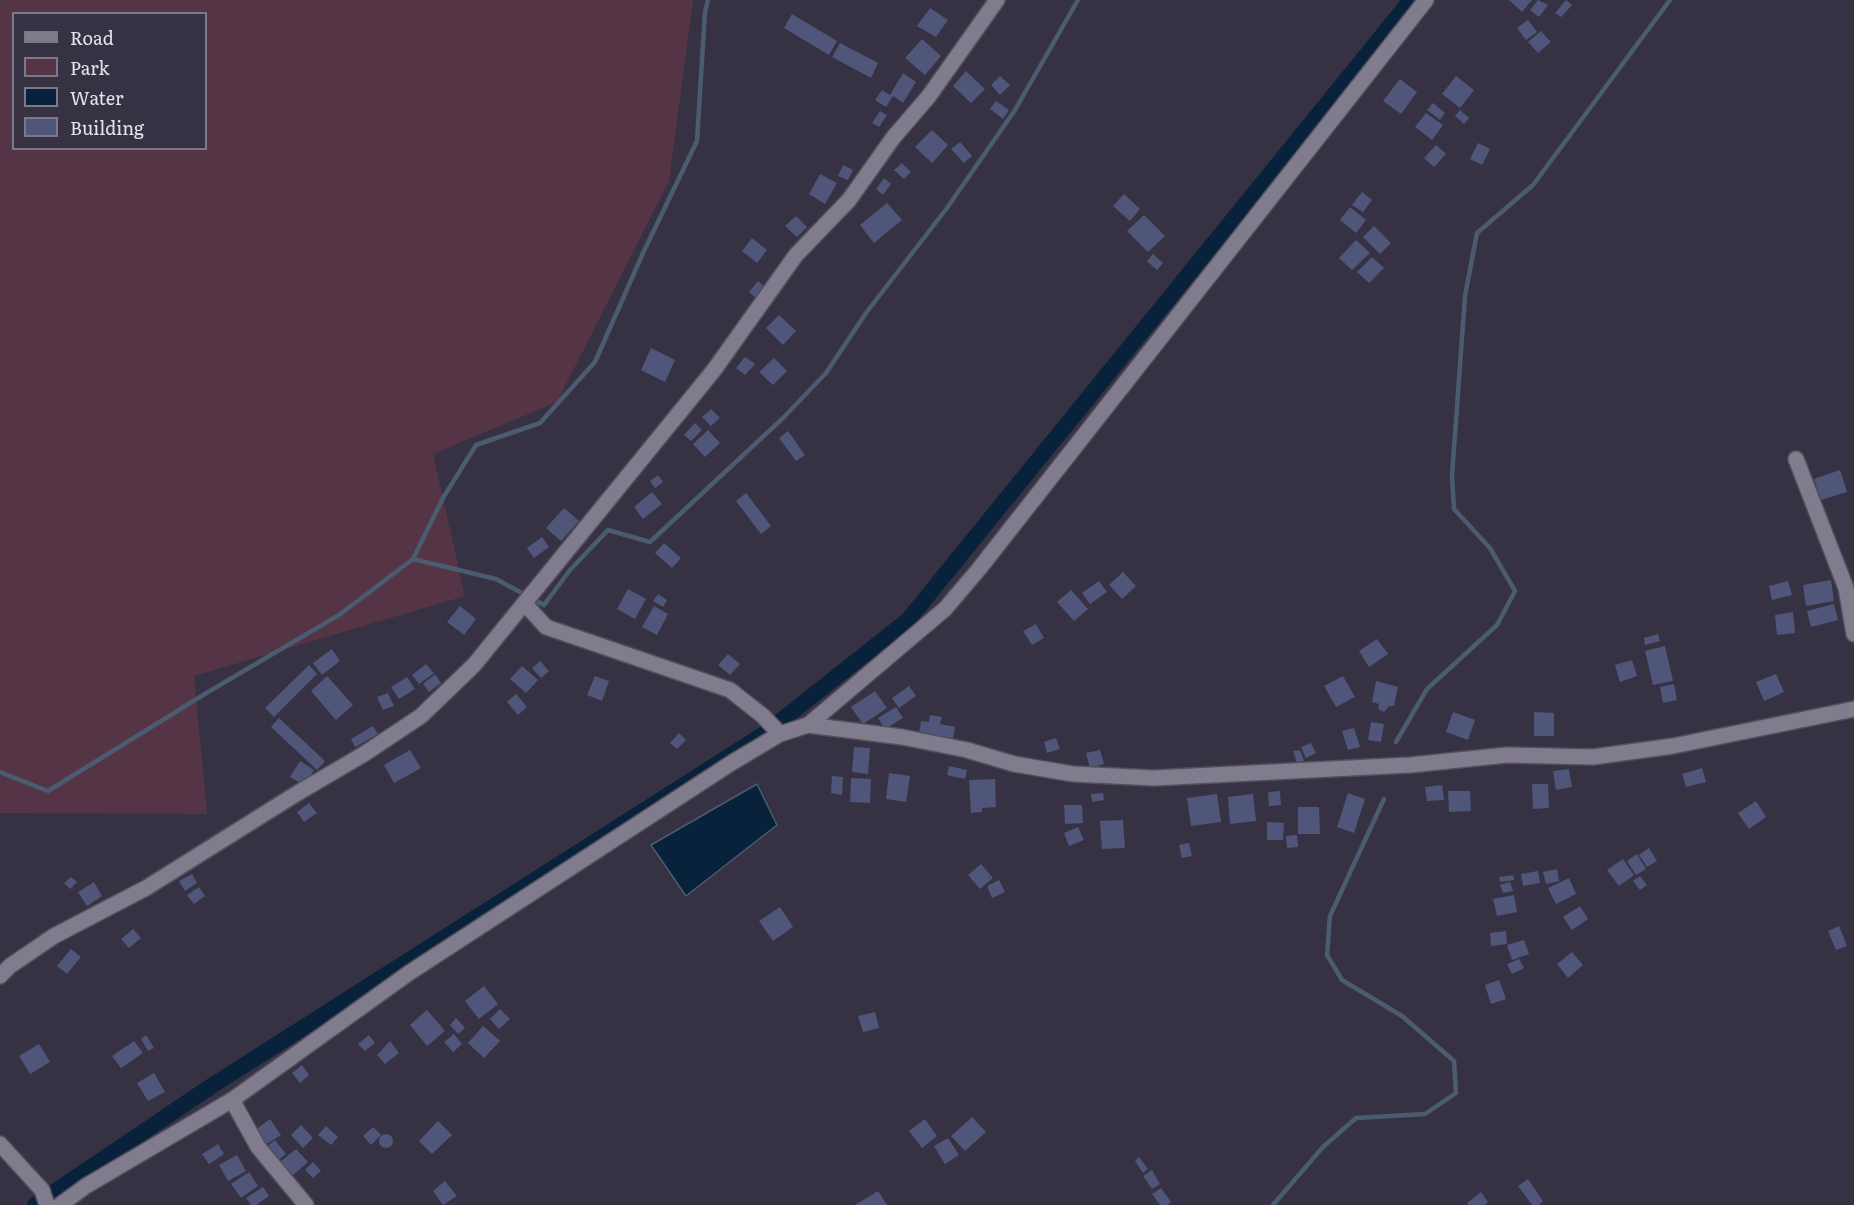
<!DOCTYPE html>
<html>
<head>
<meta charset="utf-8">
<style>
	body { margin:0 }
	#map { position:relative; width:1854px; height:1205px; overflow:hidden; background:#373243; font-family:Literata,serif }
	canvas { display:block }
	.legend { position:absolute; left:12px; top:12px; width:195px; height:138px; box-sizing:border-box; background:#373243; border:2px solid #7d7887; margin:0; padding:8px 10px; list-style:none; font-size:18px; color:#e6e2ed }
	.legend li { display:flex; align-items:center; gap:12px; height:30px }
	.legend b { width:30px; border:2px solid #7d7887 }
</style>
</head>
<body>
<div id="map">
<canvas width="1854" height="1205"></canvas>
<ul class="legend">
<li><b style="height:8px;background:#817b8e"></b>Road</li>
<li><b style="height:16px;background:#553545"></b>Park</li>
<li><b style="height:16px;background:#08223b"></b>Water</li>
<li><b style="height:16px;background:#4f5679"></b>Building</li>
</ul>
</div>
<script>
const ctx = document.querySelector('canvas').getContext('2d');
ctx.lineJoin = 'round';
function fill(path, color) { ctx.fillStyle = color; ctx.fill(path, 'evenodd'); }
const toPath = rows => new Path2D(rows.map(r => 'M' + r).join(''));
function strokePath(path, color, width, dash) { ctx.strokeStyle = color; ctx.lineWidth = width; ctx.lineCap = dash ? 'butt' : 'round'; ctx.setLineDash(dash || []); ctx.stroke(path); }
const green = toPath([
	[0,0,693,0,669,181,557,402,433,454,465,596,194,676,207,814,0,813],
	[14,14,206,14,206,148,14,148]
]);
const water = toPath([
	[757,784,777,825,686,896,651,845,757,784]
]);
const stream = toPath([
	[413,559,496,579,544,605,570,570,608,530,650,542,783,418,826,373,866,313,947,208,1015,110,1078,0],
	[1396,742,1427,689,1497,625,1515,591,1490,548,1454,509,1452,476,1465,296,1477,233,1533,185,1670,0],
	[0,772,48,791,208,692,339,615,413,559,443,498,476,445,540,423,595,362,643,253,697,141,705,12,708,0],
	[1273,1205,1323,1147,1356,1118,1425,1114,1456,1093,1454,1061,1402,1016,1342,980,1327,955,1330,916,1384,799]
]);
const canal = toPath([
	[35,1205,210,1087,764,734,908,620,1411,0]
]);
const building = toPath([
	[1509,0,1532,0,1522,12],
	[1538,0,1548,5,1539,17,1530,10],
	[1566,0,1572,5,1561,17,1555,13],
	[930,8,948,20,936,37,917,26],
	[792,14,837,41,829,55,784,28],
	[1528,20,1537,32,1526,40,1517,28],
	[1541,31,1551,42,1538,53,1528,42],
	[922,39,941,56,925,75,905,58],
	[840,43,878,63,871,78,832,57],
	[966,71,985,89,971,103,953,86],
	[903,73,916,82,903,103,893,96,886,107,875,100,882,90,890,95],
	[1000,76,1010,85,1000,95,991,85],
	[1456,76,1474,90,1460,108,1442,94],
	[1400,79,1417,92,1401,114,1383,101],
	[996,101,1009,110,1003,119,990,109],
	[1433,103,1445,113,1440,120,1427,110],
	[1460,110,1469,118,1464,124,1455,116],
	[880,111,887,115,879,127,872,123],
	[1426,113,1443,125,1432,140,1415,127],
	[932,130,948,145,932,163,915,147],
	[960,142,972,156,964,163,951,149],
	[1478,143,1490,149,1482,165,1470,159],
	[1436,145,1446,154,1434,167,1424,158],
	[902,163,911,172,904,179,894,170],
	[843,165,853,170,848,180,838,176],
	[820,174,837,183,825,204,809,194],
	[884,178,891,184,883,195,876,189],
	[1362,192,1372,200,1363,212,1352,205],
	[1124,194,1140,209,1130,221,1113,206],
	[887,203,902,220,874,243,860,225],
	[1350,207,1366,220,1356,233,1340,220],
	[1144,215,1165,236,1148,252,1127,231],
	[796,216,807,227,797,237,785,226],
	[1374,226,1391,243,1380,254,1363,237],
	[752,238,767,250,757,263,742,251],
	[1356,240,1370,253,1352,270,1339,258],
	[1153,254,1163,263,1157,270,1147,261],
	[1372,257,1384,268,1369,283,1357,272],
	[758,281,766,288,757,299,749,292],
	[779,315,796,331,783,345,766,328],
	[651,348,675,360,665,382,641,370],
	[745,357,755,364,745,375,736,368],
	[774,358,787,371,773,385,759,372],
	[711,409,720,418,711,426,702,417],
	[695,423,702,430,691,441,684,435],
	[708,430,720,443,705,457,693,444],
	[788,431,805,455,796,461,779,438],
	[1840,470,1847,492,1821,500,1814,479],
	[658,475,663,482,655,488,650,481],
	[652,492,662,504,643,519,634,507],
	[746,493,771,526,761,534,736,501],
	[564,508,579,521,561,541,546,528],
	[542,537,549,547,534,558,527,548],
	[664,543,681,558,672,568,655,553],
	[1123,572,1136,586,1122,599,1109,585],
	[1831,580,1834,601,1806,606,1803,585],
	[1099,581,1107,592,1090,604,1082,593],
	[1788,581,1792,595,1772,600,1769,586],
	[628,589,646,599,635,619,617,609],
	[1071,590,1088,609,1074,621,1057,602],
	[658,594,667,600,663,607,653,601],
	[1834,604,1838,620,1811,627,1807,611],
	[460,606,476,619,464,635,447,622],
	[654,606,668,614,657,635,642,627],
	[1793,612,1795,633,1777,635,1775,615],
	[1036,624,1044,638,1032,645,1023,631],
	[1658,634,1660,641,1645,645,1644,638],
	[1377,639,1388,654,1369,667,1359,651],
	[1665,646,1673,681,1653,685,1645,651],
	[332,649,340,661,322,675,313,663],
	[728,654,740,664,730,675,718,665],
	[1632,660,1637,676,1620,682,1615,665],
	[540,661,549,671,541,678,532,668],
	[426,664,434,673,419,684,412,675],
	[309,665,317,674,274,717,265,708],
	[522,666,538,680,526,693,510,679],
	[435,674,441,683,429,692,423,684],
	[1776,674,1784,692,1764,701,1756,682],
	[327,676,353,705,336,720,311,691],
	[595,676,609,681,602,701,587,695],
	[1343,676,1355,697,1336,707,1324,686],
	[407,677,415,689,399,699,391,687],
	[1376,681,1398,687,1394,706,1389,706,1384,712,1378,709,1379,704,1372,702],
	[1674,684,1677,700,1663,703,1660,687],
	[909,686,916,696,899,708,892,698],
	[875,691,887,708,863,724,851,707],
	[388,693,394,706,383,710,377,697],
	[516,694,527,707,518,715,507,702],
	[896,707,903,718,885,729,878,718],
	[1453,712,1475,720,1468,740,1446,732],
	[1534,712,1554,713,1554,736,1534,736],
	[930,715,942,717,940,724,955,727,953,740,919,734,921,721,929,722],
	[279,718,325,761,317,770,271,727],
	[1371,722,1384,724,1381,742,1368,740],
	[373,726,378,734,355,747,351,739],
	[1354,728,1360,747,1348,750,1342,731],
	[679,733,686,740,677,749,670,743],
	[1056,738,1060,749,1047,753,1044,742],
	[1311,743,1316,753,1306,758,1301,747],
	[854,747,870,748,868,774,852,772],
	[410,750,421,768,394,783,384,765],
	[1100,750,1104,764,1090,768,1086,753],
	[1300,750,1304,761,1297,763,1293,751],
	[300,761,314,770,305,786,290,777],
	[949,766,967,770,965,779,947,775],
	[1702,768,1706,782,1686,787,1682,774],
	[1569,769,1572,787,1556,790,1553,771],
	[889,773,910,776,906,802,886,799],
	[832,776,843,777,842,795,831,793],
	[851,778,871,779,870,803,850,802],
	[995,779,996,807,982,808,982,812,971,813,969,780],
	[1532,784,1548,784,1549,808,1533,809],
	[1442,785,1444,800,1427,801,1425,787],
	[1280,791,1281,805,1269,806,1268,792],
	[1448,791,1470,791,1471,811,1449,812],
	[1103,793,1104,800,1092,802,1091,794],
	[1348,793,1365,799,1354,833,1337,827],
	[1217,794,1221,822,1191,826,1187,798],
	[1253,794,1256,821,1230,824,1228,797],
	[1756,801,1766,817,1749,829,1738,813],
	[309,803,317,813,304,822,297,812],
	[1064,805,1082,805,1083,823,1065,824],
	[1298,807,1319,807,1320,834,1298,834],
	[1123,820,1125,848,1102,849,1100,821],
	[1267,822,1284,823,1283,840,1267,840],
	[1078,827,1084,840,1069,846,1064,833],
	[1297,835,1298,847,1287,848,1286,836],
	[1189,843,1192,856,1182,858,1179,845],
	[1649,848,1657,861,1647,867,1639,855],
	[1637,854,1646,869,1636,875,1627,861],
	[1623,859,1634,875,1619,886,1607,870],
	[981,864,993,878,980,889,968,875],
	[1557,869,1559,881,1546,884,1543,872],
	[1538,871,1540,883,1523,886,1521,874],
	[192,874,197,883,185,891,179,881],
	[1513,875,1514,880,1500,882,1499,877],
	[1640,876,1647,885,1640,890,1633,881],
	[71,877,77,882,70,889,64,883],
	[1569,878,1576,894,1556,904,1548,888],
	[999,880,1005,892,992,898,987,886],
	[94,882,102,896,87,906,78,892],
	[1510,882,1513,891,1503,893,1500,885],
	[199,887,205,896,194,904,187,895],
	[1514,895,1517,912,1497,916,1493,899],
	[1580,906,1588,919,1572,930,1563,917],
	[780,907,793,927,773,941,759,921],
	[1839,926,1847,946,1836,950,1828,931],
	[133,929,141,938,129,948,121,939],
	[1506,931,1507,944,1491,946,1490,933],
	[1524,940,1529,954,1512,960,1507,945],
	[71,949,81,957,67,974,57,966],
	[1572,952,1583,965,1568,978,1557,964],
	[1519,959,1524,968,1512,974,1507,964],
	[1499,980,1506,999,1491,1004,1485,985],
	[484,986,498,1004,479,1019,465,1001],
	[500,1009,510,1019,499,1029,490,1019],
	[427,1010,445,1031,427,1046,410,1025],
	[875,1012,879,1028,863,1032,858,1016],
	[456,1018,465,1028,458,1034,450,1025],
	[483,1026,500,1041,484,1058,468,1043],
	[454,1034,462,1044,453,1052,444,1042],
	[146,1035,154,1048,148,1051,141,1039],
	[369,1035,375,1043,365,1051,358,1044],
	[134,1041,143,1053,121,1068,112,1056],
	[390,1041,399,1053,385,1064,377,1055],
	[39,1044,50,1062,30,1074,19,1056],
	[302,1065,309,1075,300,1083,292,1073],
	[154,1073,165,1092,148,1101,137,1083],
	[972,1117,986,1132,965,1151,951,1136],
	[270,1119,281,1135,265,1145,255,1130],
	[925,1119,937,1136,922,1148,909,1131],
	[438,1121,452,1135,432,1154,419,1141],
	[301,1125,313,1138,303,1148,291,1135],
	[326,1126,338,1137,331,1145,318,1135],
	[373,1127,381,1135,371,1145,363,1136],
	'379 1141a7 7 0 1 1 14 0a7 7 0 1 1-14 0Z',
	[948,1138,959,1155,945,1164,934,1146],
	[275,1140,286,1154,276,1162,265,1148],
	[218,1144,224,1154,209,1164,202,1154],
	[296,1149,308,1162,292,1176,280,1162],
	[237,1155,246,1171,228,1181,219,1165],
	[1139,1157,1148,1169,1143,1173,1135,1161],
	[313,1162,321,1171,313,1178,305,1170],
	[1152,1170,1160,1184,1152,1189,1143,1176],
	[249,1172,258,1186,241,1198,231,1184],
	[1528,1179,1543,1201,1539,1205,1532,1205,1518,1186],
	[445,1181,457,1196,443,1205,433,1191],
	[263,1187,269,1196,256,1205,251,1205,246,1198],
	[1161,1188,1171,1202,1167,1205,1160,1205,1152,1194],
	[878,1191,887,1205,855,1205],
	[1481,1192,1488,1202,1485,1205,1469,1205,1467,1203]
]);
const street = toPath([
	[1796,459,1846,588,1854,634],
	[526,605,546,627,730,690,763,716,780,734],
	[808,725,902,737,967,750,1014,764,1073,774,1154,778,1410,765,1507,755,1593,757,1673,746,1854,709],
	[0,976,10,966,54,936,146,888,296,794,364,754,421,716,474,665,714,370,796,255,849,200,893,138,929,96,997,0],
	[232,1100,258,1147,306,1205],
	[0,1144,42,1190,47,1205],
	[60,1205,86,1186,232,1100,409,973,733,762,780,734,808,725,945,609,979,569,1426,0]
]);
fill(green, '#553545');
fill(water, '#08223b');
strokePath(water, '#4b5c70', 1.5);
strokePath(stream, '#4b5c70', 4.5);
strokePath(canal, '#08223b', 16);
fill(building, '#4f5679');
strokePath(street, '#534e5c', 18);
strokePath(street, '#817b8e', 15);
</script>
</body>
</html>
